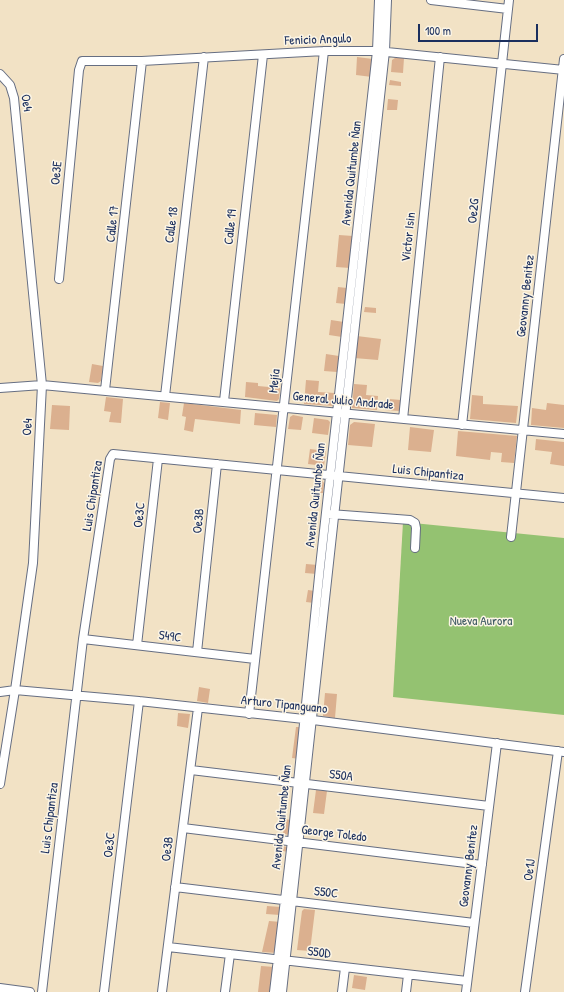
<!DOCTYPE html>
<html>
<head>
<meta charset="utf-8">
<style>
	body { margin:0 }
	#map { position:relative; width:564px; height:992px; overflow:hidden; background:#f2e2c5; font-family:"Patrick Hand",sans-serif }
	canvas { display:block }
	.scale { position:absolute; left:418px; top:24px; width:120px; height:18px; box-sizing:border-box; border:2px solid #1b2f5e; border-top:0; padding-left:5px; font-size:12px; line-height:14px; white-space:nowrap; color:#1b2f5e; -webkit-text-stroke:3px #fcf5e5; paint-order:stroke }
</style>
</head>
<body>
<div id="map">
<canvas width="564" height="992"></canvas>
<div class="scale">100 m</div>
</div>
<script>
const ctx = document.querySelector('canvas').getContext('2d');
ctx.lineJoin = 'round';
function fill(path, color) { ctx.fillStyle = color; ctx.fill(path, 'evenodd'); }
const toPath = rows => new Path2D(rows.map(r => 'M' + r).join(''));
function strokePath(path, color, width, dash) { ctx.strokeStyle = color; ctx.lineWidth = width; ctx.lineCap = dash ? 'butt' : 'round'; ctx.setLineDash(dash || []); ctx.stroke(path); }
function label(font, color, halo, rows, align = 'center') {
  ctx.font = font + ' "Patrick Hand",sans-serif'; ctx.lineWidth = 3; ctx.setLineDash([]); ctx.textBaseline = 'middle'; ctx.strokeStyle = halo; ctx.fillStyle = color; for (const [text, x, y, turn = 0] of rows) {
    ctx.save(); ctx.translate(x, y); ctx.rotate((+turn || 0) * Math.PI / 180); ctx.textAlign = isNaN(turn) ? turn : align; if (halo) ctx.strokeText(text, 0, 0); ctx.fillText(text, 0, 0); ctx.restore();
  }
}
const green = toPath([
	[403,522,564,538,564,715,393,697]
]);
const building = toPath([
	[357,57,373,59,372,77,356,75],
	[395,58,404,58,403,73,391,72,392,60],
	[390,80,401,82,401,86,389,85],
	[388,99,398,100,397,110,387,110],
	[339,235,353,236,350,268,336,267],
	[338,287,347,288,346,304,336,303],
	[365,307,376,308,376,313,364,312],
	[331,320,344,322,342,337,329,335],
	[357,336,381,339,378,360,354,358],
	[326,354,339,356,337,372,324,371],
	[92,364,103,366,101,381,98,383,89,382],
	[306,380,319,381,318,392,335,393,334,406,304,404],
	[246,382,258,383,258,386,280,388,279,399,277,401,245,397],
	[354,384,367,385,366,395,378,396,377,410,352,408],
	[472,395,483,396,483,404,518,406,516,423,470,419],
	[106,397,123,399,121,423,109,422,111,412,104,411],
	[389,399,401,400,400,411,385,410,385,405,389,405],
	[160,402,170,403,168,420,158,418],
	[184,403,241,410,240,424,195,419,193,432,184,430,186,417,182,416],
	[547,403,564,405,564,428,531,425,532,408,546,410],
	[52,405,70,406,69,430,50,429],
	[255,413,277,415,276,427,254,425],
	[293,415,303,417,301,430,288,429,290,417],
	[314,418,328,420,330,422,328,435,312,433],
	[354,422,375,424,372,447,348,445,350,425],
	[410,427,434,430,431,452,408,450],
	[458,431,517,436,514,463,501,462,502,453,491,452,490,460,456,456],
	[536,439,564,442,564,466,550,464,552,452,535,450],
	[310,449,326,451,324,466,308,464],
	[318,479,321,479,324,483,323,493,317,493],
	[306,564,318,565,317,574,305,573],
	[308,590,315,591,314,603,306,602],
	[199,687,210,689,208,703,197,701],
	[325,693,337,694,335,718,323,716],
	[178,713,190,714,188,728,177,726],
	[296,727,300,727,300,759,292,758],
	[316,790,327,791,324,814,313,813],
	[282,819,293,820,291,835,283,834,285,822,282,822],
	[279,846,289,847,288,852,278,850],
	[267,906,281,907,280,915,266,914],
	[304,909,315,910,310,951,297,950,302,911],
	[269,921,281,922,277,953,262,952],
	[261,966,275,967,272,992,258,992],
	[354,975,367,977,365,990,352,988]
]);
const minor = toPath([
	[431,0,508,9],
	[0,74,10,85,14,98,42,385,33,563,15,690,0,784],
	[59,279,79,70,82,61,142,61,324,51,377,51,564,70],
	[0,388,42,385,564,434],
	[105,390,142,61],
	[165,396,204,57],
	[224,401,263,55],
	[403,419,440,57],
	[462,425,509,0],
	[330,514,410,520,415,523,416,528,415,548],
	[511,537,564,59],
	[83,639,255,659],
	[137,645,158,459],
	[197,652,217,464],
	[0,692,15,690,139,701,313,720,564,752],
	[249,714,324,51],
	[191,770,489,806],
	[183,828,482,865],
	[175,887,474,923],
	[168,947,467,981],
	[0,988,30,992],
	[42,992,83,639,110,459,113,454,564,498],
	[104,992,139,701],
	[162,992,198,708],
	[225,992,230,954],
	[274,992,292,841,320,567,377,51,379,0],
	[282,992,385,51,387,0],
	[342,992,345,968],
	[406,992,408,975],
	[466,992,497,743],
	[525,992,558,751]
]);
const streetNames = [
	["Fenicio Angulo",318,40,-2],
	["Oe4",26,103,81],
	["Oe3E",57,173,-84],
	["Avenida Quitumbe Ñan",352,173,-84],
	["Oe2G",474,211,-84],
	["Calle 17",113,224,-84],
	["Calle 18",172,225,-83],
	["Calle 19",231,227,-84],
	["Victor Isin",409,237,-84],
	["Geovanny Benitez",526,296,-84],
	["Mejía",275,381,-84],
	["General Julio Andrade",343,401,5],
	["Oe4",28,427,-87],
	["Luis Chipantiza",428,473,6],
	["Avenida Quitumbe Ñan",316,495,-84],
	["Luis Chipantiza",93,496,-81],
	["Oe3C",140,515,-84],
	["Oe3B",199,521,-84],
	["S49C",170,637,7],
	["Arturo Tipanguano",284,705,6],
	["S50A",341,776,7],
	["Avenida Quitumbe Ñan",282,817,-84],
	["Luis Chipantiza",50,818,-83],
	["George Toledo",334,834,7],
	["Oe3C",110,845,-83],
	["Oe3B",168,849,-83],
	["Geovanny Benitez",469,866,-83],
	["Oe1J",530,870,-82],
	["S50C",326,893,7],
	["S50D",319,953,7]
];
const parkNames = [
	["Nueva Aurora",481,622]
];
fill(green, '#94c271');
fill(building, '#dbb08f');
strokePath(minor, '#666e82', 10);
strokePath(minor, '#fff', 8);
label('13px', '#1b2f5e', '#fcf5e5', streetNames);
label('13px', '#3f5b64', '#fcf5e5', parkNames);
</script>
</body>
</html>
